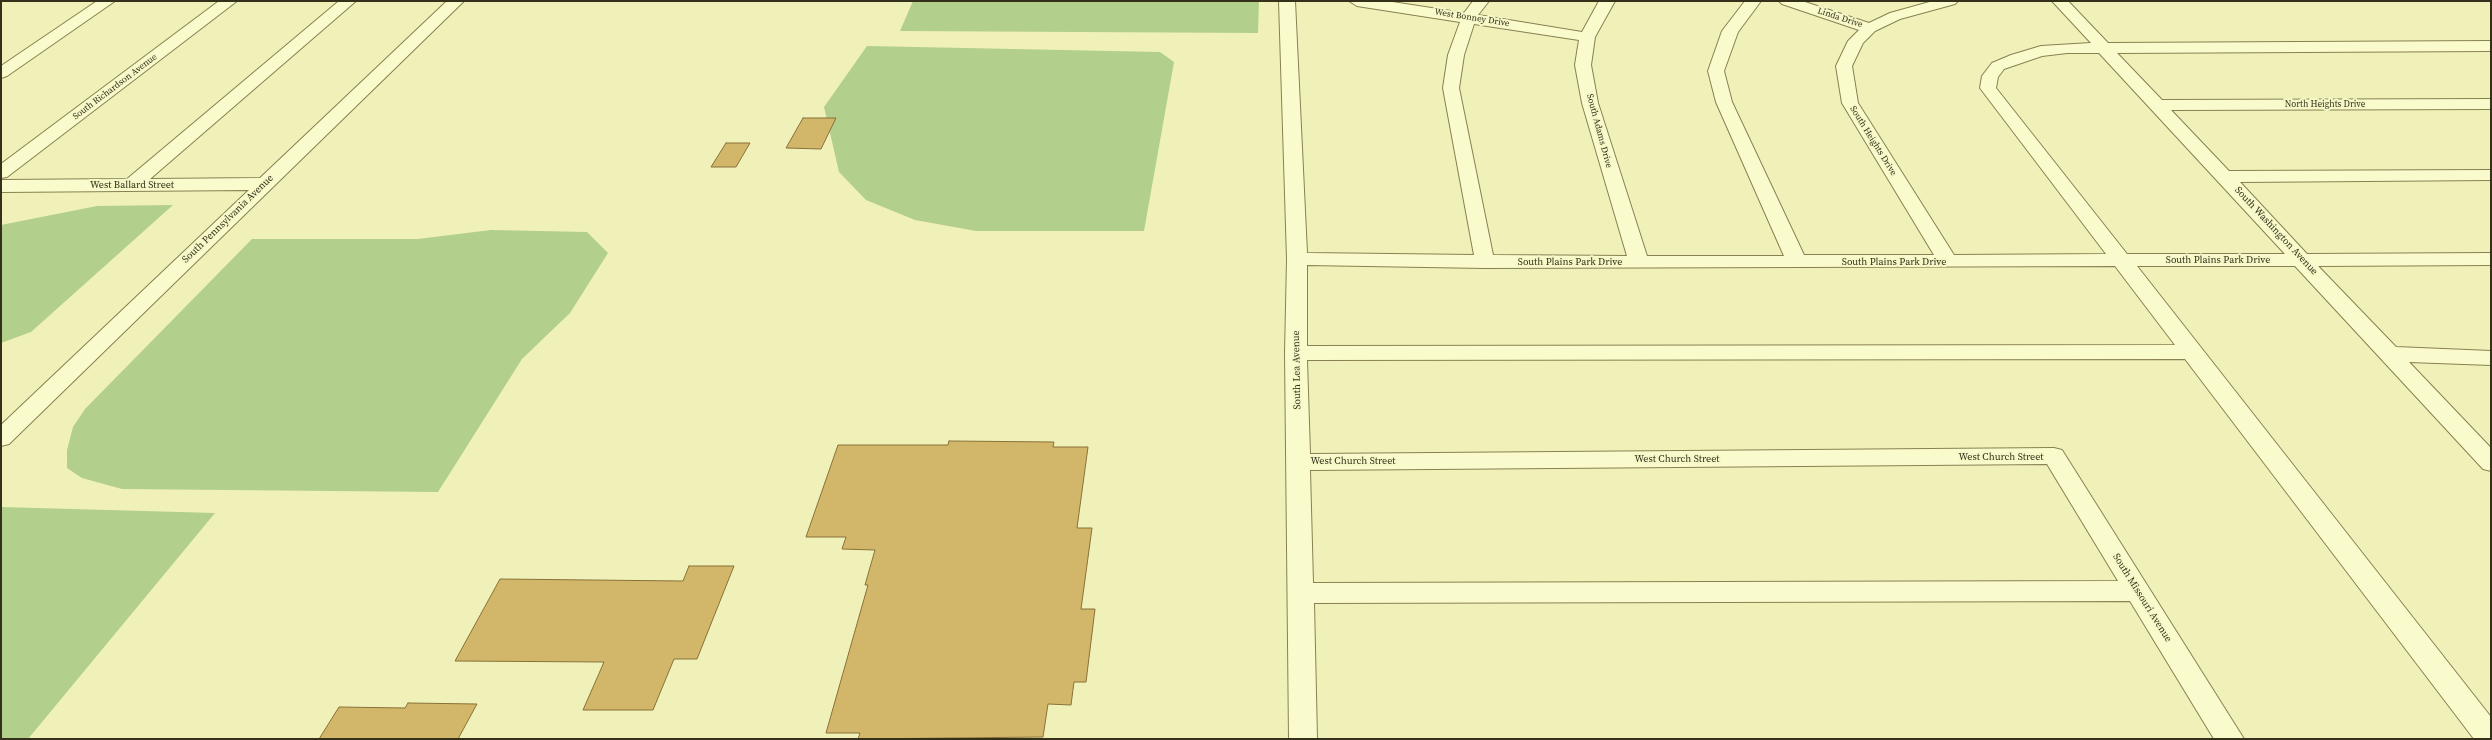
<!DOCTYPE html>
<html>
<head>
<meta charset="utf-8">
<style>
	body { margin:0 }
	#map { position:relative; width:2492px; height:740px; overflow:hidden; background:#f0f1b8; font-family:"Source Serif 4",serif }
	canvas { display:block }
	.frame { position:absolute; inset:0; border:2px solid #353019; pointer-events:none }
</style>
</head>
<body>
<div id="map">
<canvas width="2492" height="740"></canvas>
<div class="frame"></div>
</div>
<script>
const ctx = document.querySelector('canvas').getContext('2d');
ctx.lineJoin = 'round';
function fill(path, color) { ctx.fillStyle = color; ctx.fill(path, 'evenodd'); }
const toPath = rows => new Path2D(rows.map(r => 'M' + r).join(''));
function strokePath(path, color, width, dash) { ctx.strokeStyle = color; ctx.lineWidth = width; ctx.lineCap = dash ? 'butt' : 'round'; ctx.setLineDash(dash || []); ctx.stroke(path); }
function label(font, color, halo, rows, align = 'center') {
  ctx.font = font + ' "Source Serif 4",serif'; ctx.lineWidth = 4; ctx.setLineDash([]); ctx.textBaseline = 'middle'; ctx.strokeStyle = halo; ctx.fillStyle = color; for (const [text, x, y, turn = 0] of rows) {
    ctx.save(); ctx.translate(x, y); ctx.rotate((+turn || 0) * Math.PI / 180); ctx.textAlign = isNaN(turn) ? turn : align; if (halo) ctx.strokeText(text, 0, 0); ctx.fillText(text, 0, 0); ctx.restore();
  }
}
const green = toPath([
	[913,1,1259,1,1258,33,900,31],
	[867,46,1160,52,1174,62,1144,231,976,231,915,220,866,200,839,172,824,107],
	[173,205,31,332,1,343,1,225,97,206],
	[491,230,587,232,608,253,570,313,522,359,438,492,122,489,82,478,67,468,67,450,73,427,85,409,252,239,418,239],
	[1,507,215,513,28,739,1,739]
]);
const building = toPath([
	[803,118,836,118,821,149,786,148,803,118],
	[726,143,750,143,736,167,711,167,726,143],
	[949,441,1054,442,1053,447,1088,447,1077,528,1092,528,1081,609,1095,609,1086,682,1074,682,1071,705,1048,704,1043,737,858,739,860,733,826,733,868,585,865,585,875,550,842,549,846,537,806,537,838,445,948,445,949,441],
	[689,566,734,566,697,659,674,659,653,710,583,710,604,662,455,661,500,579,683,581,689,566],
	[408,703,477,704,458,739,319,739,339,707,405,708,408,703]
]);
const minor = toPath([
	[97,1,115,1,7,76,1,78,1,66,97,1],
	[219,1,237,1,7,177,1,178,1,164,219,1],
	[339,1,356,1,150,179,260,178,447,1,464,1,9,444,1,446,1,425,249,190,1,192,1,180,127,179,339,1],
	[1279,1,1295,1,1307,253,1474,255,1443,88,1448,55,1460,22,1357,6,1349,1,1386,1,1464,13,1473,1,1489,1,1478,15,1582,32,1599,1,1615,1,1595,37,1591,65,1598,103,1647,256,1784,256,1716,102,1708,71,1722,31,1745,1,1761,1,1738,32,1724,71,1732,102,1804,255,1934,255,1842,103,1836,66,1848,41,1859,30,1782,4,1779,1,1802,1,1869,23,1890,13,1933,1,1958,1,1955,4,1900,19,1875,31,1863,43,1852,66,1858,103,1954,255,2106,254,1980,88,1982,76,1992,63,2011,55,2041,46,2091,43,2052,1,2068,1,2108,43,2491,41,2491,51,2117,53,2162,100,2491,99,2491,109,2171,110,2229,171,2491,170,2491,180,2240,182,2307,254,2491,253,2491,265,2318,266,2396,347,2491,351,2491,365,2409,362,2491,448,2491,471,2483,469,2295,266,2137,266,2491,717,2491,739,2474,739,2185,359,1307,360,1310,454,2054,448,2062,450,2244,739,2214,739,2130,601,1314,603,1317,739,1289,739,1285,353,1287,259,1279,1],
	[1474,24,1579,40,1575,65,1582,103,1627,256,1493,255,1459,88,1464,55,1474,24],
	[2067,53,2099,53,2285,254,2127,254,1996,88,1998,77,2004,69,2042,56,2067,53],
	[1307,265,1485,268,2115,266,2175,345,1307,346,1307,265],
	[2047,464,2118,581,1313,583,1310,470,2047,464]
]);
const farStreetnames = [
	["West Bonney Drive",1472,18,9],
	["Linda Drive",1840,18,18],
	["South Richardson Avenue",115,87,-37],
	["North Heights Drive",2325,105],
	["South Adams Drive",1599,131,75],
	["South Heights Drive",1873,141,58]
];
const streetNames = [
	["West Ballard Street",132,185],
	["South Pennsylvania Avenue",228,219,-44],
	["South Washington Avenue",2276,231,47],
	["South Plains Park Drive",2218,260],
	["South Plains Park Drive",1570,262],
	["South Plains Park Drive",1894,262],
	["South Lea Avenue",1297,370,-91],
	["West Church Street",2001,457],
	["West Church Street",1677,459],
	["West Church Street",1353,461],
	["South Missouri Avenue",2142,598,58]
];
fill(green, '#b2cf8c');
fill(building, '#d2b76b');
strokePath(building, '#887137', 1);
strokePath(minor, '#888052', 2);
fill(minor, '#fafbcc');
label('9px', '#353019', '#f6f8c8', farStreetnames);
label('10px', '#353019', '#f6f8c8', streetNames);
</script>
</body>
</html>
